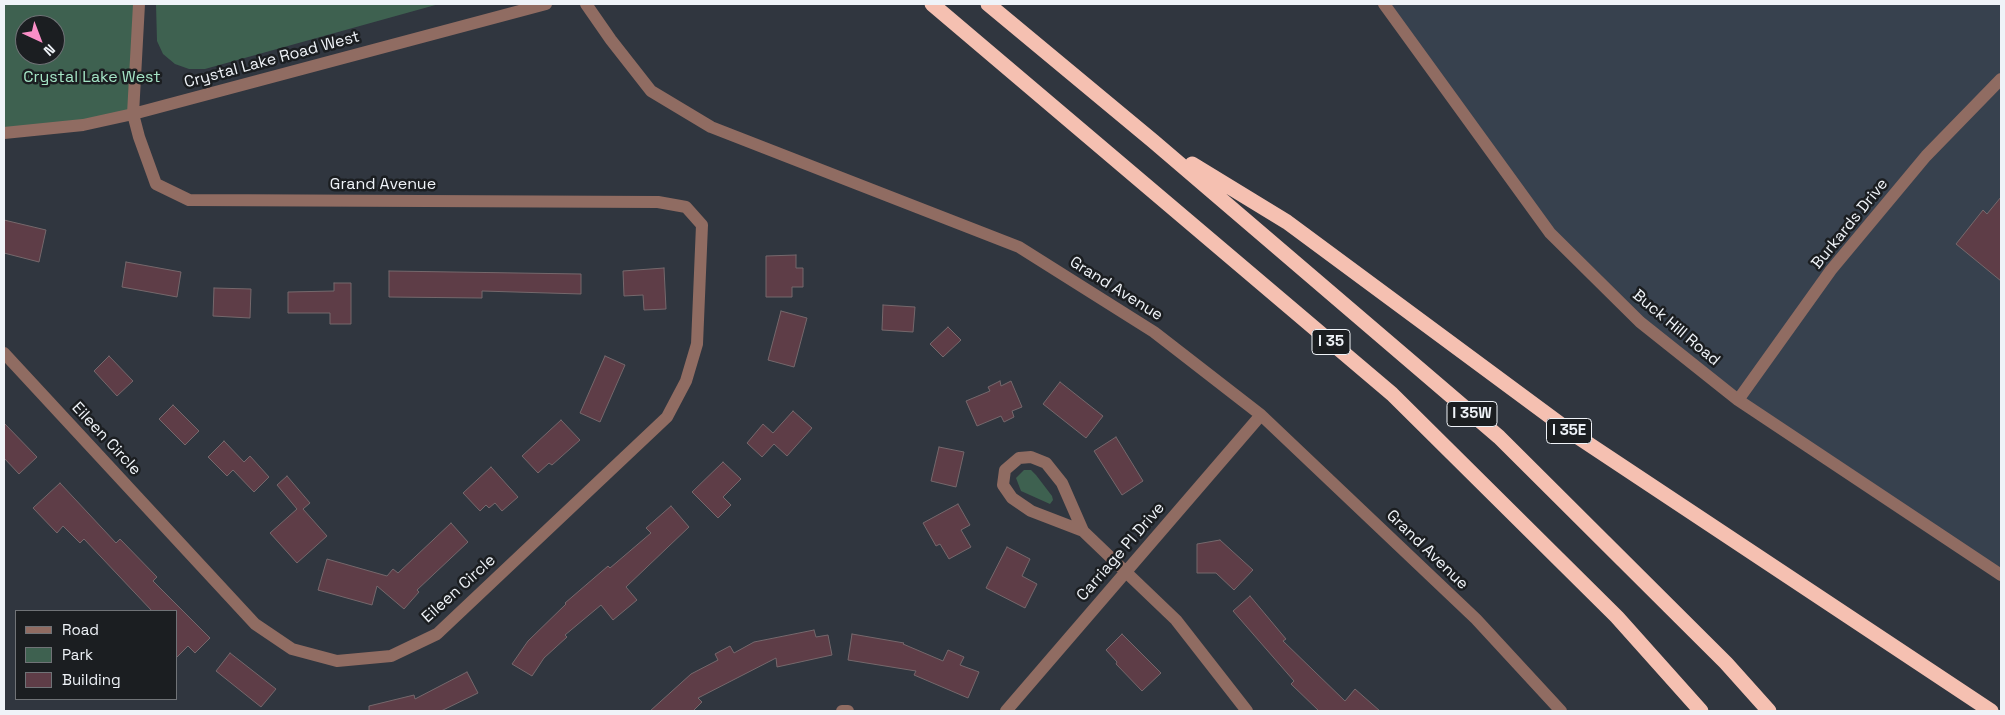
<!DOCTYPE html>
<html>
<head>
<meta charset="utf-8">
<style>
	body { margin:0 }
	#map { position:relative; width:2005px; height:715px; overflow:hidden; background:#30363f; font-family:"Space Grotesk",sans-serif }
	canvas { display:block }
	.frame { position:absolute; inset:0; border:5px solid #eff3f8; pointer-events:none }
	.legend { position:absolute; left:15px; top:610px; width:162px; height:90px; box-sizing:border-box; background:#1b1e21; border:1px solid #707377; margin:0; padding:6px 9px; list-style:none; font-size:15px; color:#eff3f8 }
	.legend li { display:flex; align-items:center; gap:10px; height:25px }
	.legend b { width:25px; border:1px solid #707377 }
	.north { position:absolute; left:15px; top:15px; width:50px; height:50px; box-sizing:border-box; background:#1b1e21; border:1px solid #707377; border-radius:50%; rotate:137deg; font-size:14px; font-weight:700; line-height:20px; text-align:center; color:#eff3f8 }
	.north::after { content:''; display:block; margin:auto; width:18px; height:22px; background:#fa8fc7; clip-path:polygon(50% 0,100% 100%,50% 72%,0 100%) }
</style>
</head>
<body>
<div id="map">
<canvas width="2005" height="715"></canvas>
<div class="frame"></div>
<ul class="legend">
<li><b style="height:6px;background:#906c62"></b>Road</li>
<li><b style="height:14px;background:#3e6150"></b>Park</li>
<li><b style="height:14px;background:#5e3d47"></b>Building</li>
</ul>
<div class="north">N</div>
</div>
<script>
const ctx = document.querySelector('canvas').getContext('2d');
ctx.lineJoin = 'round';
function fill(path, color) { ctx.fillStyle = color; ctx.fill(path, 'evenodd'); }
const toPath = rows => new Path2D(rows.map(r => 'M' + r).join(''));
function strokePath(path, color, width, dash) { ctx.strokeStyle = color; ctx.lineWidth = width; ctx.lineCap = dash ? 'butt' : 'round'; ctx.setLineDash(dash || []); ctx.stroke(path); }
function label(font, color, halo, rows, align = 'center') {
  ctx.font = font + ' "Space Grotesk",sans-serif'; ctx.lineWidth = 5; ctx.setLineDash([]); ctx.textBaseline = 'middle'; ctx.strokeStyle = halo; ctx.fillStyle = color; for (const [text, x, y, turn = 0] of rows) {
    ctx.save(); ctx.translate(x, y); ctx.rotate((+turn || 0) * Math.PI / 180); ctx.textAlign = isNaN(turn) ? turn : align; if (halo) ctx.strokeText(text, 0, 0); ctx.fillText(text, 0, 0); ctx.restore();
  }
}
const built = toPath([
	[1384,4,2001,4,2001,575,1738,400,1640,322,1550,232]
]);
const green = toPath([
	[4,4,139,4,133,114,4,133],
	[25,25,55,25,55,55,25,55],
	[156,4,439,4,205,69,189,69,175,64,163,54,157,41],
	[1024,470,1031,470,1036,475,1052,496,1053,500,1050,504,1021,491,1016,478]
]);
const building = toPath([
	[2001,197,2001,281,1956,244,1983,210,1987,214,2001,197],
	[4,220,46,230,39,262,4,253,4,220],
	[796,255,796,268,803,268,803,287,792,287,792,297,766,297,766,256,796,255],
	[126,262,181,272,177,297,122,287,126,262],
	[664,268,666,309,644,310,643,295,624,296,623,271,664,268],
	[389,271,581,274,581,294,482,291,482,298,389,297,389,271],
	[334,283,351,283,351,324,330,324,330,313,288,313,288,292,334,291,334,283],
	[214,288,251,289,250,318,213,316,214,288],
	[883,305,915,307,913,332,882,330,883,305],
	[781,311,807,318,794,367,768,360,781,311],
	[948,327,961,340,943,357,930,344,948,327],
	[109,356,133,381,117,396,94,371,109,356],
	[605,356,625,365,600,422,580,413,605,356],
	[1000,381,1001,386,1011,381,1022,407,1012,411,1014,417,1004,422,1001,416,977,426,966,401,990,391,988,387,1000,381],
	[1060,382,1103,416,1086,438,1043,404,1060,382],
	[173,405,199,431,185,445,159,419,173,405],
	[793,411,812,428,787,456,774,444,762,457,747,443,763,424,773,433,793,411],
	[561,420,580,440,552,465,549,463,538,473,522,456,561,420],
	[4,423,37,457,19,474,4,458,4,423],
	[1116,437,1143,481,1122,495,1094,451,1116,437],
	[224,441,244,462,250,456,269,477,254,492,233,470,227,476,208,457,224,441],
	[939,447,964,452,956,487,931,481,939,447],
	[723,462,741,479,723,497,731,505,718,518,692,492,723,462],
	[491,467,518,497,502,511,495,503,489,508,486,505,480,511,463,493,491,467],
	[287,476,310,503,303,509,327,536,297,563,270,533,297,509,277,485,287,476],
	[60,483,116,543,120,539,157,577,153,581,210,638,195,653,188,646,176,658,176,611,152,611,84,539,80,543,63,526,57,533,33,508,60,483],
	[958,504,970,525,961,530,971,547,949,559,940,544,936,546,923,523,958,504],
	[671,506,689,527,626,587,637,600,613,620,601,605,565,635,567,637,544,658,532,676,512,664,528,641,566,604,565,603,608,566,610,568,651,533,646,528,671,506],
	[451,523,468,542,417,590,419,592,404,609,377,586,372,605,318,590,327,559,387,576,393,569,398,573,451,523],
	[1220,540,1253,570,1234,590,1216,573,1197,573,1197,544,1220,540],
	[1007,547,1030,559,1022,576,1037,584,1025,608,986,588,1007,547],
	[1250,596,1286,639,1283,641,1345,701,1355,689,1380,711,1319,711,1291,684,1294,681,1233,611,1250,596],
	[814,630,816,637,828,635,832,655,777,667,776,658,698,698,702,702,693,711,650,711,691,674,718,660,715,654,730,646,734,653,754,642,814,630],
	[852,634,904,643,903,644,943,661,948,650,964,657,960,665,979,672,968,698,914,675,916,671,848,660,852,634],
	[1122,634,1161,673,1142,691,1116,664,1117,662,1106,650,1122,634],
	[230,653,276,689,261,707,216,671,230,653],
	[467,672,478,693,441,711,369,711,369,706,414,695,415,699,467,672]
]);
const minor = toPath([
	[586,4,611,40,651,91,711,127,1019,247,1154,332,1261,415,1476,619,1561,711],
	[1384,4,1550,233,1640,322,1738,400,2001,575],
	[4,133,83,125,133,114,546,4],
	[4,353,255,624,292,649,337,661,391,656,437,634,667,417,686,381,697,344,702,225,686,207,658,202,189,200,156,184,139,137,133,114,139,4],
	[1738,400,1831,270,1926,156,2001,79],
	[1083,531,1062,483,1046,463,1031,457,1019,458,1005,470,1003,485,1012,498,1031,511,1083,531,1176,620,1247,711],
	[842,711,848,711],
	[1006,711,1261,415]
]);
const highway = toPath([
	[932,4,1392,394,1617,617,1701,711],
	[988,4,1153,141,1499,437,1726,663,1769,711],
	[1192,164,1287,222,1575,435,1991,711]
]);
const shields = [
	[1331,342,38],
	[1472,414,50],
	[1569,431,45]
];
const shieldNames = [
	["I 35",1331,342],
	["I 35W",1472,414],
	["I 35E",1569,431]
];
const streetNames = [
	["Crystal Lake Road West",272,60,-15],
	["Grand Avenue",383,185],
	["Burkards Drive",1850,224,-51],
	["Grand Avenue",1116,289,32],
	["Buck Hill Road",1676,328,40],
	["Eileen Circle",106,439,47],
	["Grand Avenue",1427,550,44],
	["Carriage Pl Drive",1121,552,-49],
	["Eileen Circle",459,589,-42]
];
const parkNames = [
	["Crystal Lake West",92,78]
];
fill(built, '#37414e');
fill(green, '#3e6150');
fill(building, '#5e3d47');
strokePath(building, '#75686c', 1);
strokePath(minor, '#906c62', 12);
strokePath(highway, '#f5c0b1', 15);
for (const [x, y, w] of shields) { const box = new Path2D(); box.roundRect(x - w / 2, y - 12.5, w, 25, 4); ctx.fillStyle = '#1b1e21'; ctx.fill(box); strokePath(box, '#eff3f8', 1); }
label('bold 15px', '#eff3f8', null, shieldNames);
label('16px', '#eff3f8', '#1b1e21', streetNames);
label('16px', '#a4e4c5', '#1b1e21', parkNames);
</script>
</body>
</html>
